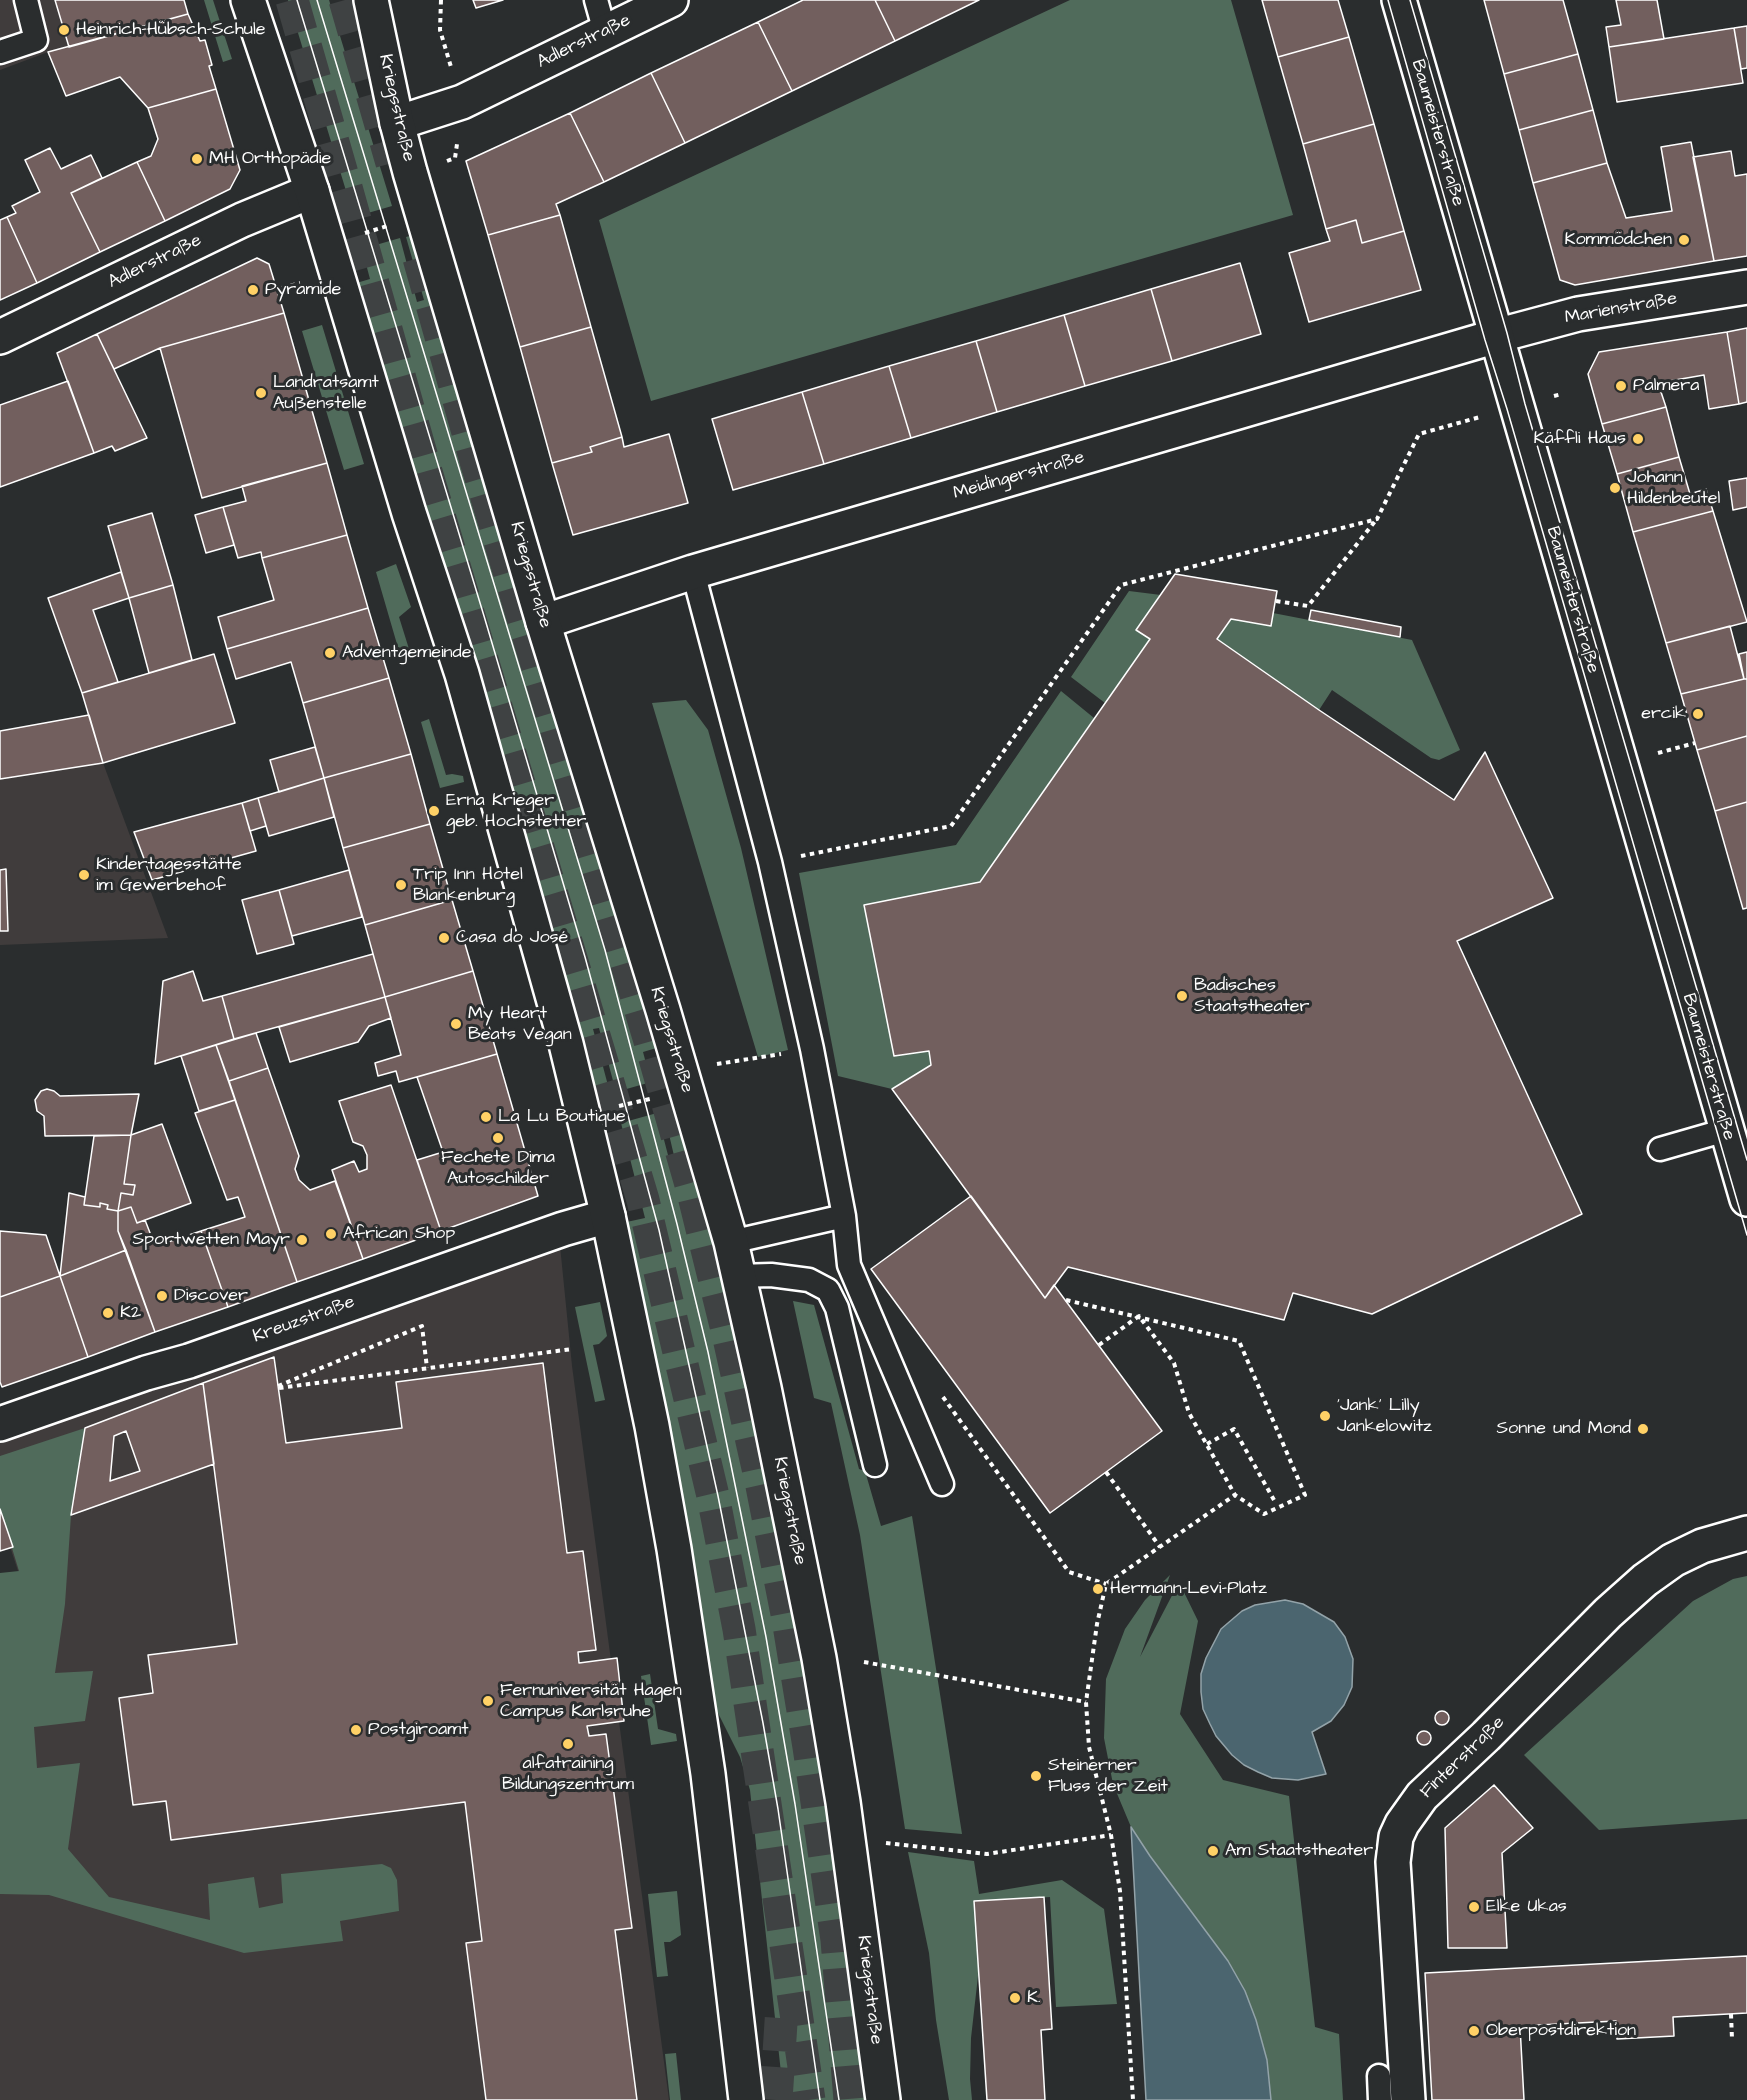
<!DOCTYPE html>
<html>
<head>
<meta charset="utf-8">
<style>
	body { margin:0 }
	canvas { display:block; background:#2a2d2e }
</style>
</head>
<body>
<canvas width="1747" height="2100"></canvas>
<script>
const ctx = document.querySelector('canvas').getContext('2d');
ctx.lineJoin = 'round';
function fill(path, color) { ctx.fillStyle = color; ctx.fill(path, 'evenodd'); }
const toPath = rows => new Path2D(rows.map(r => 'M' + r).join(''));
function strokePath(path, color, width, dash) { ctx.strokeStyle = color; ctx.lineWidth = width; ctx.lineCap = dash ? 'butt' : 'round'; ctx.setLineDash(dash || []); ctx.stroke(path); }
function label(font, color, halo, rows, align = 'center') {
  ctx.font = font + ' "Architects Daughter",sans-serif'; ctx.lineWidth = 6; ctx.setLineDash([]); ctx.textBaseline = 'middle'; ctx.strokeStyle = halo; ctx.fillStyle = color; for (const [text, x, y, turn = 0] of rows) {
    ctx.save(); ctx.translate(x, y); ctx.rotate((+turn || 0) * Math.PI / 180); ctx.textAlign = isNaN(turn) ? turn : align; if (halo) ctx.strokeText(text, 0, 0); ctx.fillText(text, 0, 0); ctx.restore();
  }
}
const built = toPath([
	[0,0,184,0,188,14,48,52,0,70],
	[89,715,103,763,168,938,0,945,0,731],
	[560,1246,572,1366,669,2100,0,2100,0,1579,19,1574,0,1516,0,1434]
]);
const green = toPath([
	[204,0,213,0,232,59,223,62],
	[288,0,329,0,392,206,354,217],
	[1070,0,1231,0,1293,215,651,401,599,220],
	[417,234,663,1046,643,1052,651,1082,616,1092,599,1028,593,1029,610,1093,592,1098,353,284,370,279,362,249,400,238,417,302,424,300,406,237],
	[322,325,364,464,344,470,302,331],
	[396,564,411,607,399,617,409,649,399,651,376,572],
	[1129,591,1161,595,1136,630,1150,639,1105,703,1071,677],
	[1273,613,1412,640,1460,750,1439,760,1431,758,1332,690,1319,710,1217,639,1231,619,1271,626],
	[1061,691,1094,718,980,882,894,1056,929,1051,931,1065,892,1089,838,1076,799,873,956,845],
	[686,700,708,730,741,848,788,1050,758,1057,652,703],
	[429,719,446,775,452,774,463,776,464,782,440,788,421,722],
	[684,1107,808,1658,873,2100,784,2100,750,1790,740,1757,715,1707,703,1669,622,1223,645,1218,621,1123,657,1113,674,1178,679,1177,664,1113],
	[793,1301,814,1305,859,1469,865,1471,881,1526,912,1516,962,1834,905,1829,860,1535,831,1403,814,1398],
	[600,1302,607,1336,599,1344,593,1345,605,1400,595,1402,575,1307],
	[85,1428,71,1515,65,1604,55,1673,93,1671,85,1721,34,1727,37,1768,80,1763,68,1849,109,1897,210,1920,208,1884,254,1877,259,1908,283,1903,281,1874,382,1864,391,1868,397,1880,399,1911,340,1921,343,1941,244,1953,49,1895,0,1894,0,1573,19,1571,0,1509,0,1456],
	[1170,1575,1140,1657,1179,1582,1198,1621,1180,1714,1223,1780,1289,1796,1315,2027,1339,2034,1343,2100,1271,2100,1267,2060,1256,2020,1245,1991,1228,1961,1150,1856,1131,1827,1113,1784,1104,1738,1106,1679,1125,1629,1145,1600],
	[1747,1576,1747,1819,1599,1830,1524,1755,1693,1601,1733,1579],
	[650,1674,658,1729,676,1734,677,1741,651,1745,641,1676],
	[908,1852,974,1861,979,1894,1062,1880,1104,1909,1117,2004,1056,2007,1050,1897,975,1902,979,1967,971,2038,970,2079,972,2100,949,2100,936,2020,929,1953],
	[677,1891,681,1935,670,1942,664,1942,668,1976,657,1977,648,1894],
	[676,2053,681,2100,670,2100,665,2054]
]);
const water = toPath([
	[1285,1600,1303,1604,1334,1622,1345,1637,1353,1659,1352,1687,1344,1705,1331,1721,1312,1732,1326,1774,1298,1780,1272,1778,1258,1772,1244,1765,1232,1755,1216,1736,1210,1724,1203,1709,1201,1692,1201,1674,1206,1658,1221,1629,1242,1611,1255,1605,1285,1600],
	[1131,1827,1150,1856,1228,1961,1245,1991,1256,2020,1267,2060,1271,2100,1146,2100,1131,1827]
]);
const building = toPath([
	[55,0,184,0,188,14,69,47,55,0],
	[473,0,503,0,476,8,473,0],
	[803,0,875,0,895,41,792,91,758,22,803,0],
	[875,0,979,0,895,41,875,0],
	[1262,0,1338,0,1349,37,1278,57,1262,0],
	[1484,0,1563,0,1578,54,1504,74,1484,0],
	[1616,0,1657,0,1664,39,1609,47,1606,27,1621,25,1616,0],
	[188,14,200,41,205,40,212,65,209,66,216,89,148,108,120,77,66,96,48,52,188,14],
	[758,22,792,91,685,143,651,73,758,22],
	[1747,26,1747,68,1741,69,1734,28,1747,26],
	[1734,28,1743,83,1617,102,1609,47,1734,28],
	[1349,37,1374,124,1303,144,1278,57,1349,37],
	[1578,54,1593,110,1519,130,1504,74,1578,54],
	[651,73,685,143,604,182,570,113,651,73],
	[216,89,240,170,230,189,165,221,137,162,151,156,158,139,148,108,216,89],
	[1593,110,1607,163,1533,183,1519,130,1593,110],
	[570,113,604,182,556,204,560,215,488,235,466,161,570,113],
	[1374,124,1404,231,1362,243,1356,220,1326,229,1303,144,1374,124],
	[1691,142,1714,261,1575,285,1560,280,1533,183,1607,163,1626,218,1672,211,1661,147,1691,142],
	[50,148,61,169,91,155,102,178,71,193,100,252,37,283,7,217,16,213,12,206,40,192,25,160,50,148],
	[1731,151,1735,176,1747,174,1747,256,1714,261,1693,157,1731,151],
	[137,162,165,221,100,252,71,193,137,162],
	[560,215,591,327,520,347,488,235,560,215],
	[7,217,37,283,0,300,0,220,7,217],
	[1356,220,1362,243,1404,231,1421,290,1309,322,1289,253,1330,241,1326,229,1356,220],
	[257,258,269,264,284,313,160,348,114,369,97,334,257,258],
	[1240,263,1261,334,1172,361,1151,289,1240,263],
	[1151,289,1172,361,1085,386,1064,315,1151,289],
	[284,313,327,463,202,498,160,348,284,313],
	[1064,315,1085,386,997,412,976,341,1064,315],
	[591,327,622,437,590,447,592,452,552,463,520,347,591,327],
	[1747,328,1747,402,1739,404,1727,332,1747,328],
	[1727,332,1739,404,1709,409,1704,375,1658,383,1666,407,1602,424,1588,374,1599,352,1727,332],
	[97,334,147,438,115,451,112,446,94,453,57,353,97,334],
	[976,341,997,412,911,438,889,366,976,341],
	[889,366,911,438,824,464,802,392,889,366],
	[68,381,94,453,0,487,0,405,68,381],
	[802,392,824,464,733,490,712,419,802,392],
	[1666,407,1679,457,1617,474,1602,424,1666,407],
	[669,434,688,503,573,535,552,463,592,452,590,447,622,437,624,447,669,434],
	[1679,457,1690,494,1706,489,1713,511,1633,532,1617,474,1679,457],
	[327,463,347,535,262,558,261,552,238,558,223,507,246,501,242,486,327,463],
	[1747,478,1747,507,1733,510,1729,481,1747,478],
	[223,507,234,545,206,553,195,515,223,507],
	[1713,511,1747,622,1666,643,1633,532,1713,511],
	[152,513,173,585,129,598,108,526,152,513],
	[347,535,368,608,227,649,218,617,274,600,262,558,347,535],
	[121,572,129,598,93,610,118,682,82,693,48,598,121,572],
	[1175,574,1277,591,1271,626,1231,619,1217,639,1319,710,1454,800,1485,752,1553,898,1457,941,1582,1214,1372,1314,1293,1293,1284,1320,1068,1267,1045,1298,892,1089,931,1065,929,1051,894,1056,864,905,980,882,1150,639,1136,630,1175,574],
	[173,585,192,660,149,673,129,598,173,585],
	[368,608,389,678,303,703,291,662,236,679,227,649,368,608],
	[1311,610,1401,627,1400,637,1309,620,1311,610],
	[1730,626,1744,679,1681,694,1666,643,1730,626],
	[1747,652,1747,679,1744,679,1739,654,1747,652],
	[214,654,235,723,103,763,82,693,214,654],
	[389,678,411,754,324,778,303,703,389,678],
	[1744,679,1747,679,1747,736,1697,750,1681,694,1744,679],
	[89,715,103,763,0,779,0,731,89,715],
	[1747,736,1747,802,1715,811,1697,750,1747,736],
	[315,747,324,778,279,792,270,760,315,747],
	[411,754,430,824,343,848,324,778,411,754],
	[324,778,334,817,269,836,258,798,324,778],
	[258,798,266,826,250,831,242,803,258,798],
	[1747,802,1747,908,1743,909,1715,811,1747,802],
	[242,803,256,851,152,880,134,832,242,803],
	[430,824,452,900,365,925,343,848,430,824],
	[6,869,8,931,0,931,0,870,6,869],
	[349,870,362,917,292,936,279,890,349,870],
	[279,890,294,944,257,954,242,900,279,890],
	[452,900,473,971,385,997,365,925,452,900],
	[373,954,385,997,234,1039,222,996,373,954],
	[193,971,203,1001,222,996,234,1039,155,1064,163,981,193,971],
	[473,971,497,1054,399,1082,396,1071,378,1076,375,1063,401,1055,385,997,473,971],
	[385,997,391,1018,369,1026,358,1042,290,1062,279,1027,385,997],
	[256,1033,268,1068,229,1081,216,1045,256,1033],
	[216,1045,235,1100,199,1111,181,1056,216,1045],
	[497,1054,538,1196,441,1231,417,1160,443,1152,417,1077,497,1054],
	[268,1068,299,1156,295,1169,299,1180,310,1190,335,1181,363,1259,297,1282,229,1081,268,1068],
	[391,1085,441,1231,363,1259,332,1170,354,1161,359,1172,367,1169,367,1155,363,1146,353,1142,339,1101,391,1085],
	[47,1089,54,1091,60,1096,139,1094,131,1135,45,1136,44,1116,37,1111,35,1100,41,1091,47,1089],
	[235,1100,297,1282,228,1307,201,1231,245,1217,238,1197,227,1200,195,1113,235,1100],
	[162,1124,191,1203,137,1223,131,1207,118,1211,121,1193,133,1195,135,1185,124,1184,131,1135,162,1124],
	[131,1135,124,1184,135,1185,133,1195,121,1193,118,1211,107,1209,108,1205,100,1203,100,1207,84,1205,94,1136,131,1135],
	[69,1193,85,1197,84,1205,100,1207,100,1203,108,1205,107,1209,118,1211,118,1231,126,1250,60,1276,69,1193],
	[971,1196,1045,1298,1054,1285,1162,1431,1050,1513,871,1269,971,1196],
	[131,1207,137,1223,145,1220,152,1238,165,1243,201,1231,228,1307,155,1332,118,1231,118,1211,131,1207],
	[0,1231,46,1235,60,1276,0,1297,0,1231],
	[126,1250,155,1332,88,1357,60,1276,126,1250],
	[60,1276,88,1357,2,1387,0,1382,0,1297,60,1276],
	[274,1357,286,1443,402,1428,396,1382,543,1363,567,1553,583,1551,596,1650,578,1652,579,1663,617,1658,624,1721,587,1726,589,1736,606,1734,632,1928,615,1930,637,2100,486,2100,466,1943,482,1941,465,1802,171,1840,166,1801,133,1805,119,1698,153,1693,148,1655,237,1644,203,1383,274,1357],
	[203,1383,214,1464,71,1515,85,1428,203,1383],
	[126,1431,140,1471,110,1481,114,1436,126,1431],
	[0,1509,13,1547,0,1551,0,1509],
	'1435 1718a7 7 0 1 1 14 0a7 7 0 1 1-14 0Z',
	'1417 1738a7 7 0 1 1 14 0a7 7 0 1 1-14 0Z',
	[1494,1785,1533,1828,1502,1853,1507,1948,1448,1948,1445,1828,1494,1785],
	[1044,1897,1052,2029,1041,2030,1045,2100,987,2100,974,1901,1044,1897],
	[1747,1956,1747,2013,1673,2017,1674,2036,1617,2039,1616,2021,1520,2026,1524,2100,1432,2100,1425,1973,1747,1956]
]);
const primaryTunnel = toPath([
	[292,0,345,184,427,475,643,1200,713,1496,739,1629,809,2100],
	[345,0,392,163],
	[419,258,476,461,650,1041,692,1188,729,1338,762,1486,788,1619,809,1747,837,1940,850,2100],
	[776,2100,782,2007]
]);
const path = toPath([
	[441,0,440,30,451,67],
	[447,161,455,158,457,144],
	[365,233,387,226],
	[282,288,300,283],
	[1554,396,1562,394],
	[1276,601,1308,606,1376,520],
	[1658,753,1695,743],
	[801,856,951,826,1121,585,1377,519,1419,434,1480,417],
	[717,1064,781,1054],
	[619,1106,650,1099],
	[542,1159,553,1156],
	[1066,1300,1239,1341,1305,1495,1264,1514,1235,1495,1106,1584,1097,1624,1086,1702,1089,1747,1111,1835,1120,1891,1133,2100],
	[1099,1345,1139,1316,1174,1363,1189,1413,1235,1495],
	[278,1386,422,1326,427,1368],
	[279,1388,572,1349],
	[943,1397,1069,1572,1106,1584],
	[1207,1444,1234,1429,1274,1500],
	[1106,1472,1160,1547],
	[864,1662,1086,1702],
	[886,1843,987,1854,1111,1835],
	[1731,2014,1732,2039]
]);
const service = toPath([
	[596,0,605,32],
	[0,52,36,40,26,0],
	[693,572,770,862,812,1049,844,1216,849,1265,942,1484],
	[1660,1149,1726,1130],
	[731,1242,844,1216],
	[738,1276,771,1275,809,1280,828,1290,837,1308,875,1465],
	[1379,2076,1380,2100]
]);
const minor = toPath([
	[397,123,462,102,671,0],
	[0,337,242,220,312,191],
	[543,622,693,572,1507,333,1578,314,1747,287],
	[0,1424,146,1373,189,1361,563,1229,608,1216],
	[1408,2100,1393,1862,1396,1837,1402,1824,1422,1796,1486,1736,1608,1613,1645,1580,1673,1560,1702,1546,1747,1533]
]);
const tertiary = toPath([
	[1399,0,1747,1199]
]);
const secondary = toPath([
	[248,0,312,191,409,513,462,674,566,1044,608,1216,652,1426,674,1549,708,1774,746,2100],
	[371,0,397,123,410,172,543,622,663,1010,731,1242,764,1388,819,1658,843,1802,883,2100]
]);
const tram = toPath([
	[297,0,484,616,585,957,659,1230,718,1496,763,1723,778,1809,820,2100],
	[317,0,605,950,677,1224,708,1352,766,1637,795,1804,839,2100],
	[1388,0,1485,340,1507,409,1747,1235],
	[1410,0,1507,333,1525,404,1747,1160]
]);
const markers = [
	[64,30,6,"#ffd166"],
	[197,159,6,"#ffd166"],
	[1684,240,6,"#ffd166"],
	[253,290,6,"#ffd166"],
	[1621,386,6,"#ffd166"],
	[261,393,6,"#ffd166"],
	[1638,439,6,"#ffd166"],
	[1615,488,6,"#ffd166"],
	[330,653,6,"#ffd166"],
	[1698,714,6,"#ffd166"],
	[434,811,6,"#ffd166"],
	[84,875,6,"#ffd166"],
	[401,885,6,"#ffd166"],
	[444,938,6,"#ffd166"],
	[1182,996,6,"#ffd166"],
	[456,1024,6,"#ffd166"],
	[486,1117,6,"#ffd166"],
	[498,1138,6,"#ffd166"],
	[331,1234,6,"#ffd166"],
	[302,1240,6,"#ffd166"],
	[162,1296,6,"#ffd166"],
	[108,1313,6,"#ffd166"],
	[1325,1416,6,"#ffd166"],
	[1643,1429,6,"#ffd166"],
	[1098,1589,6,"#ffd166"],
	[488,1701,6,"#ffd166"],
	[356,1730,6,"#ffd166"],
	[568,1744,6,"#ffd166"],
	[1036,1776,6,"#ffd166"],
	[1213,1851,6,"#ffd166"],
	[1474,1907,6,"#ffd166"],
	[1015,1998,6,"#ffd166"],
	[1474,2031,6,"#ffd166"]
];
const poiNames = [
	["Heinrich-Hübsch-Schule",76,30],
	["MH Orthopädie",209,159],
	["Kommödchen",1672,240,"right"],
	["Pyramide",265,290],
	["Landratsamt",273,383],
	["Außenstelle",273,404],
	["Palmera",1633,386],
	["Käffli Haus",1626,439,"right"],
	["Johann",1627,478],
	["Hildenbeutel",1627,499],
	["Adventgemeinde",342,653],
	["ercik",1686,714,"right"],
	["Erna Krieger",446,801],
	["geb. Hochstetter",446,822],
	["Kindertagesstätte",96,865],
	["im Gewerbehof",96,886],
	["Trip Inn Hotel",413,875],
	["Blankenburg",413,896],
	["Casa do José",456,938],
	["Badisches",1194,986],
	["Staatstheater",1194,1007],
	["My Heart",468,1014],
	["Beats Vegan",468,1035],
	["La Lu Boutique",498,1117],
	["Fechete Dima",498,1158,"center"],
	["Autoschilder",498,1179,"center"],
	["African Shop",343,1234],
	["Sportwetten Mayr",290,1240,"right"],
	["Discover",174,1296],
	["K2",120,1313],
	["'Jank' Lilly",1337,1406],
	["Jankelowitz",1337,1427],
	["Sonne und Mond",1631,1429,"right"],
	["Hermann-Levi-Platz",1110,1589],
	["Fernuniversität Hagen",500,1691],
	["Campus Karlsruhe",500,1712],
	["Postgiroamt",368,1730],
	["alfatraining",568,1764,"center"],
	["Bildungszentrum",568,1785,"center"],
	["Steinerner",1048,1766],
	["Fluss der Zeit",1048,1787],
	["Am Staatstheater",1225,1851],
	["Elke Ukas",1486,1907],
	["K.",1027,1998],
	["Oberpostdirektion",1486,2031]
];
const streetNames = [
	["Adlerstraße",584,42,-26],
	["Kriegsstraße",396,108,77],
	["Baumeisterstraße",1437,133,74],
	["Adlerstraße",155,262,-26],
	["Marienstraße",1621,309,-10],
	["Meidingerstraße",1019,476,-16],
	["Kriegsstraße",530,575,74],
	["Baumeisterstraße",1572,600,74],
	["Kriegsstraße",671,1040,73],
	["Baumeisterstraße",1708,1067,74],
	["Kreuzstraße",304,1320,-20],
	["Kriegsstraße",789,1511,79],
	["Finterstraße",1463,1758,-44],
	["Kriegsstraße",869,1990,83]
];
fill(built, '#403c3c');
fill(green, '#506b5b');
fill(water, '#4b656f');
strokePath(water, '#93a3a9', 1.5);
fill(building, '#725f5e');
strokePath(building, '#fff', 1.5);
strokePath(primaryTunnel, '#3f4243', 33, [33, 16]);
strokePath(service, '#fff', 27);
strokePath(minor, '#fff', 38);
strokePath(tertiary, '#fff', 38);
strokePath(secondary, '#fff', 38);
strokePath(path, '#fff', 4, [4.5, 4.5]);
strokePath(service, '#2a2d2e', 22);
strokePath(minor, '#2a2d2e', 33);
strokePath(tertiary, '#2a2d2e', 33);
strokePath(secondary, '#2a2d2e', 33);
strokePath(tram, '#fff', 1.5);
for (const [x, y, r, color] of markers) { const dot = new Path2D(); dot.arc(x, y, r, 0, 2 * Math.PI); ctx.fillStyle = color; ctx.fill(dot); strokePath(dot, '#2a2d2e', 2); }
label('18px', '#fff', '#2a2d2e', poiNames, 'left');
label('18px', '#fff', '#2a2d2e', streetNames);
</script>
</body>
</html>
